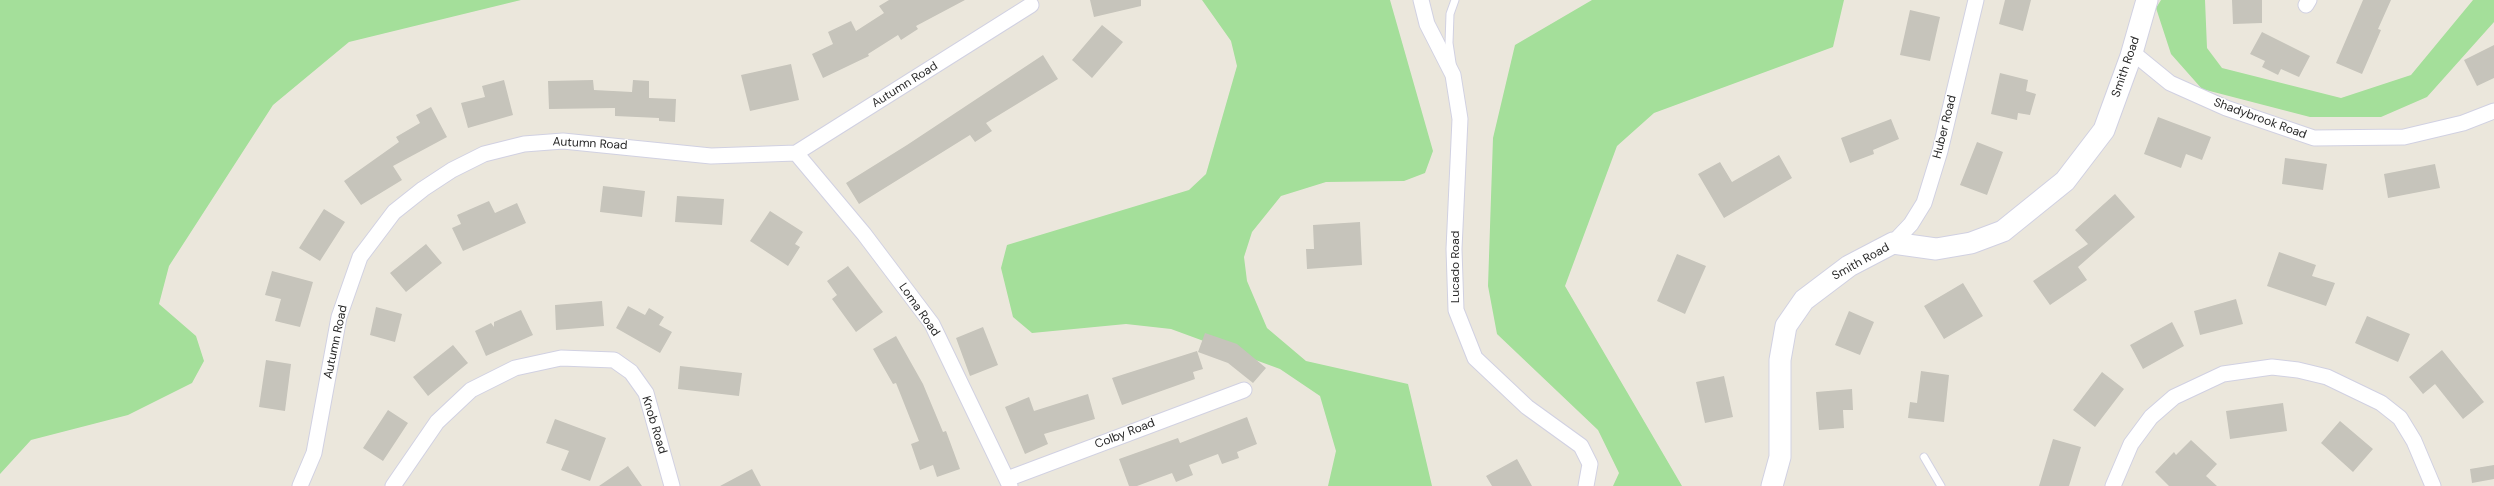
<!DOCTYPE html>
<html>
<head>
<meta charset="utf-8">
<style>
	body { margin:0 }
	canvas { display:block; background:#ebe7dc }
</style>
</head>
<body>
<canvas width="2494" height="486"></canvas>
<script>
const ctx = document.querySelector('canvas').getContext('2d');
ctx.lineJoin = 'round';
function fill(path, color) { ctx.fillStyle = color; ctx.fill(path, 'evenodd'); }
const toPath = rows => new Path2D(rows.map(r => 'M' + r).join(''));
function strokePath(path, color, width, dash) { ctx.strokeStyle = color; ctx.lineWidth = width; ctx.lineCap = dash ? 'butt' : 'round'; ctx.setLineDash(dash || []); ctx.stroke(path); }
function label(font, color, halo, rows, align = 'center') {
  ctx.font = font + ' "DM Sans",sans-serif'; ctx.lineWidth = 3; ctx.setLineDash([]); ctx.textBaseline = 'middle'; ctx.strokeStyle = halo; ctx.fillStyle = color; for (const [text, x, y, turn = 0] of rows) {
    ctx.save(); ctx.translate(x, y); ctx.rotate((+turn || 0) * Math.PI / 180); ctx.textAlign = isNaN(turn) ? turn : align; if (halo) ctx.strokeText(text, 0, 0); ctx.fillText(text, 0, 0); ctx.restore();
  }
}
const green = toPath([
	[0,0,521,0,349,42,273,105,169,266,159,304,196,336,204,361,192,383,128,415,31,440,0,474],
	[1202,0,1390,0,1433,151,1425,173,1404,181,1326,182,1281,196,1252,232,1244,257,1247,281,1267,328,1306,361,1408,384,1432,486,1328,486,1336,451,1320,396,1280,369,1171,329,1126,324,1032,333,1013,317,1001,268,1007,245,1189,190,1206,174,1237,66,1231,41],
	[1592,0,1844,0,1833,47,1654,113,1617,146,1565,286,1682,486,1613,486,1619,473,1598,430,1497,334,1488,286,1493,138,1515,45],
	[2161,0,2205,0,2207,48,2222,68,2341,98,2411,75,2473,0,2494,0,2494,22,2427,97,2381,117,2310,117,2202,89,2171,54,2156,8]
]);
const building = toPath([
	[889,0,965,0,916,26,918,29,901,40,898,35,868,54,869,56,823,78,812,54,833,44,828,32,851,21,856,31,884,13,879,6],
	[1090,0,1141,0,1141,6,1094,17],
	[2005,0,2031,0,2023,31,1999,24],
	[2232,0,2262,0,2262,23,2233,24],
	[2363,0,2391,0,2378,29,2381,30,2362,74,2336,63],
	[1910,10,1940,17,1930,61,1900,55],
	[1102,25,1123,42,1092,78,1072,60],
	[2262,32,2310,56,2299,77,2281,69,2278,75,2262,67,2265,61,2250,54],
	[2494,45,2494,78,2477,86,2464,60],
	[1043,55,1058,79,986,123,992,131,975,142,970,135,859,204,846,183,907,145],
	[791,64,799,100,750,111,741,75],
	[2000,73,2028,80,2026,91,2036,94,2030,115,2018,113,2017,120,1991,114],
	[504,80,513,115,468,128,461,103,485,97,482,86],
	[593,80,594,90,632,92,633,80,649,81,649,98,676,99,675,122,659,121,659,118,615,116,615,108,549,109,548,81],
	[431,107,447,137,393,166,402,180,361,205,344,181,399,142,396,137,420,123,416,115],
	[2158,117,2211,137,2202,160,2186,154,2181,168,2144,154],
	[1891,119,1899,139,1873,150,1874,154,1850,163,1841,138],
	[1977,142,2003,152,1987,195,1960,185],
	[1779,155,1792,178,1724,218,1698,174,1720,162,1732,182],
	[2285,158,2327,164,2323,190,2282,184],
	[2435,164,2440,188,2388,198,2384,174],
	[603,186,645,191,642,217,600,212],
	[2115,194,2135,217,2078,267,2087,280,2050,305,2033,281,2088,244,2075,230],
	[677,196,724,199,722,225,675,222],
	[489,201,495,213,517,203,526,223,463,251,452,228,461,224,457,215],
	[324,209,345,222,320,261,299,248],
	[770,211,803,232,795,244,800,247,788,266,750,241],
	[1360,222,1362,265,1307,269,1306,249,1314,249,1313,225],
	[426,244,442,263,406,292,390,273],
	[2279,252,2316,265,2312,276,2335,283,2326,306,2267,286],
	[1677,254,1706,266,1685,314,1657,301],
	[848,266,883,312,856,332,832,299,837,295,827,281],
	[272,271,313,282,300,327,275,321,281,299,265,295],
	[1963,283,1983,316,1944,339,1924,306],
	[2236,299,2243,324,2200,335,2194,311],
	[602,301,604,326,556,330,555,305],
	[628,306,645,315,649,308,664,317,659,325,672,332,660,353,616,328],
	[376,307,402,314,395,342,370,335],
	[521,310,533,335,486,356,475,331,491,323,494,327,494,322],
	[1849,311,1874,322,1860,355,1835,345],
	[2367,316,2410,334,2398,362,2355,343],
	[2172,322,2184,346,2143,369,2130,345],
	[983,327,998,365,970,376,956,338],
	[1205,333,1237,344,1266,368,1253,383,1228,363,1198,352],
	[896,336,923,384,943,432,946,431,960,469,937,477,933,465,920,470,911,444,919,441,896,383,893,384,873,349],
	[453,345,468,363,428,396,413,377],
	[2442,350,2484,402,2463,419,2435,384,2423,394,2409,377],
	[1197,351,1203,369,1193,372,1195,379,1122,405,1112,378],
	[266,360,291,364,285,411,259,407],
	[680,366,742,373,739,396,678,389],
	[1921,371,1949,375,1944,422,1908,418,1910,402,1917,403],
	[2102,372,2124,389,2095,427,2073,410],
	[1724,376,1733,417,1705,423,1696,382],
	[1852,389,1853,410,1843,410,1844,428,1819,430,1816,392],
	[1088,394,1095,419,1044,434,1048,444,1025,454,1005,407,1029,397,1034,411],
	[2283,403,2287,431,2230,439,2226,411],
	[388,410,408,423,383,461,363,448],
	[1247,417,1257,444,1237,452,1239,458,1222,464,1218,454,1189,465,1193,475,1176,482,1172,473,1137,486,1129,486,1119,459,1178,438,1180,443],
	[555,419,606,438,590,481,561,470,569,451,546,443],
	[2340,421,2373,449,2353,472,2321,443],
	[2053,439,2081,447,2069,486,2039,486],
	[2191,440,2217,464,2206,476,2217,486,2169,486,2155,472,2174,452,2176,455],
	[1517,459,1532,486,1492,486,1486,476],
	[2494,465,2494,479,2472,483,2470,469],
	[628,466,642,486,599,486],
	[752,469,761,486,720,486]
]);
const lane = toPath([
	[1452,63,1449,43,1450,14,1455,0],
	[1924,457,1941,486]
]);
const street = toPath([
	[1421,0,1427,24,1453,75,1460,119,1454,249,1456,310,1475,358,1527,407,1581,446,1590,464,1586,486],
	[2306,5,2309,0],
	[2132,52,2170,83,2226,108,2314,138,2404,137,2463,123,2494,111],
	[796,153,864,234,932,324,1010,486],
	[1893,243,1911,224,1924,203,1940,151,1976,0],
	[1007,479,1244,390],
	[300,486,314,453,339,317,360,257,394,212,423,189,452,170,484,154,524,144,563,141,711,156,796,153,1031,5],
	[393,486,437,422,471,390,515,368,561,358,614,360,631,372,646,393,672,486],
	[2113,486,2131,444,2151,417,2174,397,2223,374,2272,367,2298,370,2327,377,2381,403,2400,418,2414,441,2433,486]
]);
const secondary = toPath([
	[1772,486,1780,457,1780,360,1786,326,1804,300,1849,266,1893,243,1936,249,1971,243,2003,231,2065,181,2104,130,2131,56,2147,0]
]);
const streetNames = [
	["Smith Road",2126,67,-71],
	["Autumn Road",905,85,-32],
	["Shadybrook Road",2260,119,20],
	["Huber Road",1945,127,-76],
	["Autumn Road",590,144,3],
	["Smith Road",1861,262,-29],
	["Lucado Road",1456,267,-90],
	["Loma Road",919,310,55],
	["Autumn Road",336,342,-78],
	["Knob Road",654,425,73],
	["Colby Road",1125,434,-21]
];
fill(green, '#a4df9a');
fill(building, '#c6c4bb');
strokePath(lane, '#d1d1e2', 9);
strokePath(street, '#d1d1e2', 17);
strokePath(secondary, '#d1d1e2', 23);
strokePath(lane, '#fff', 7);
strokePath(street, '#fff', 15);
strokePath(secondary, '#fff', 21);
label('12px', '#292929', '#fff', streetNames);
</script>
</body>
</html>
